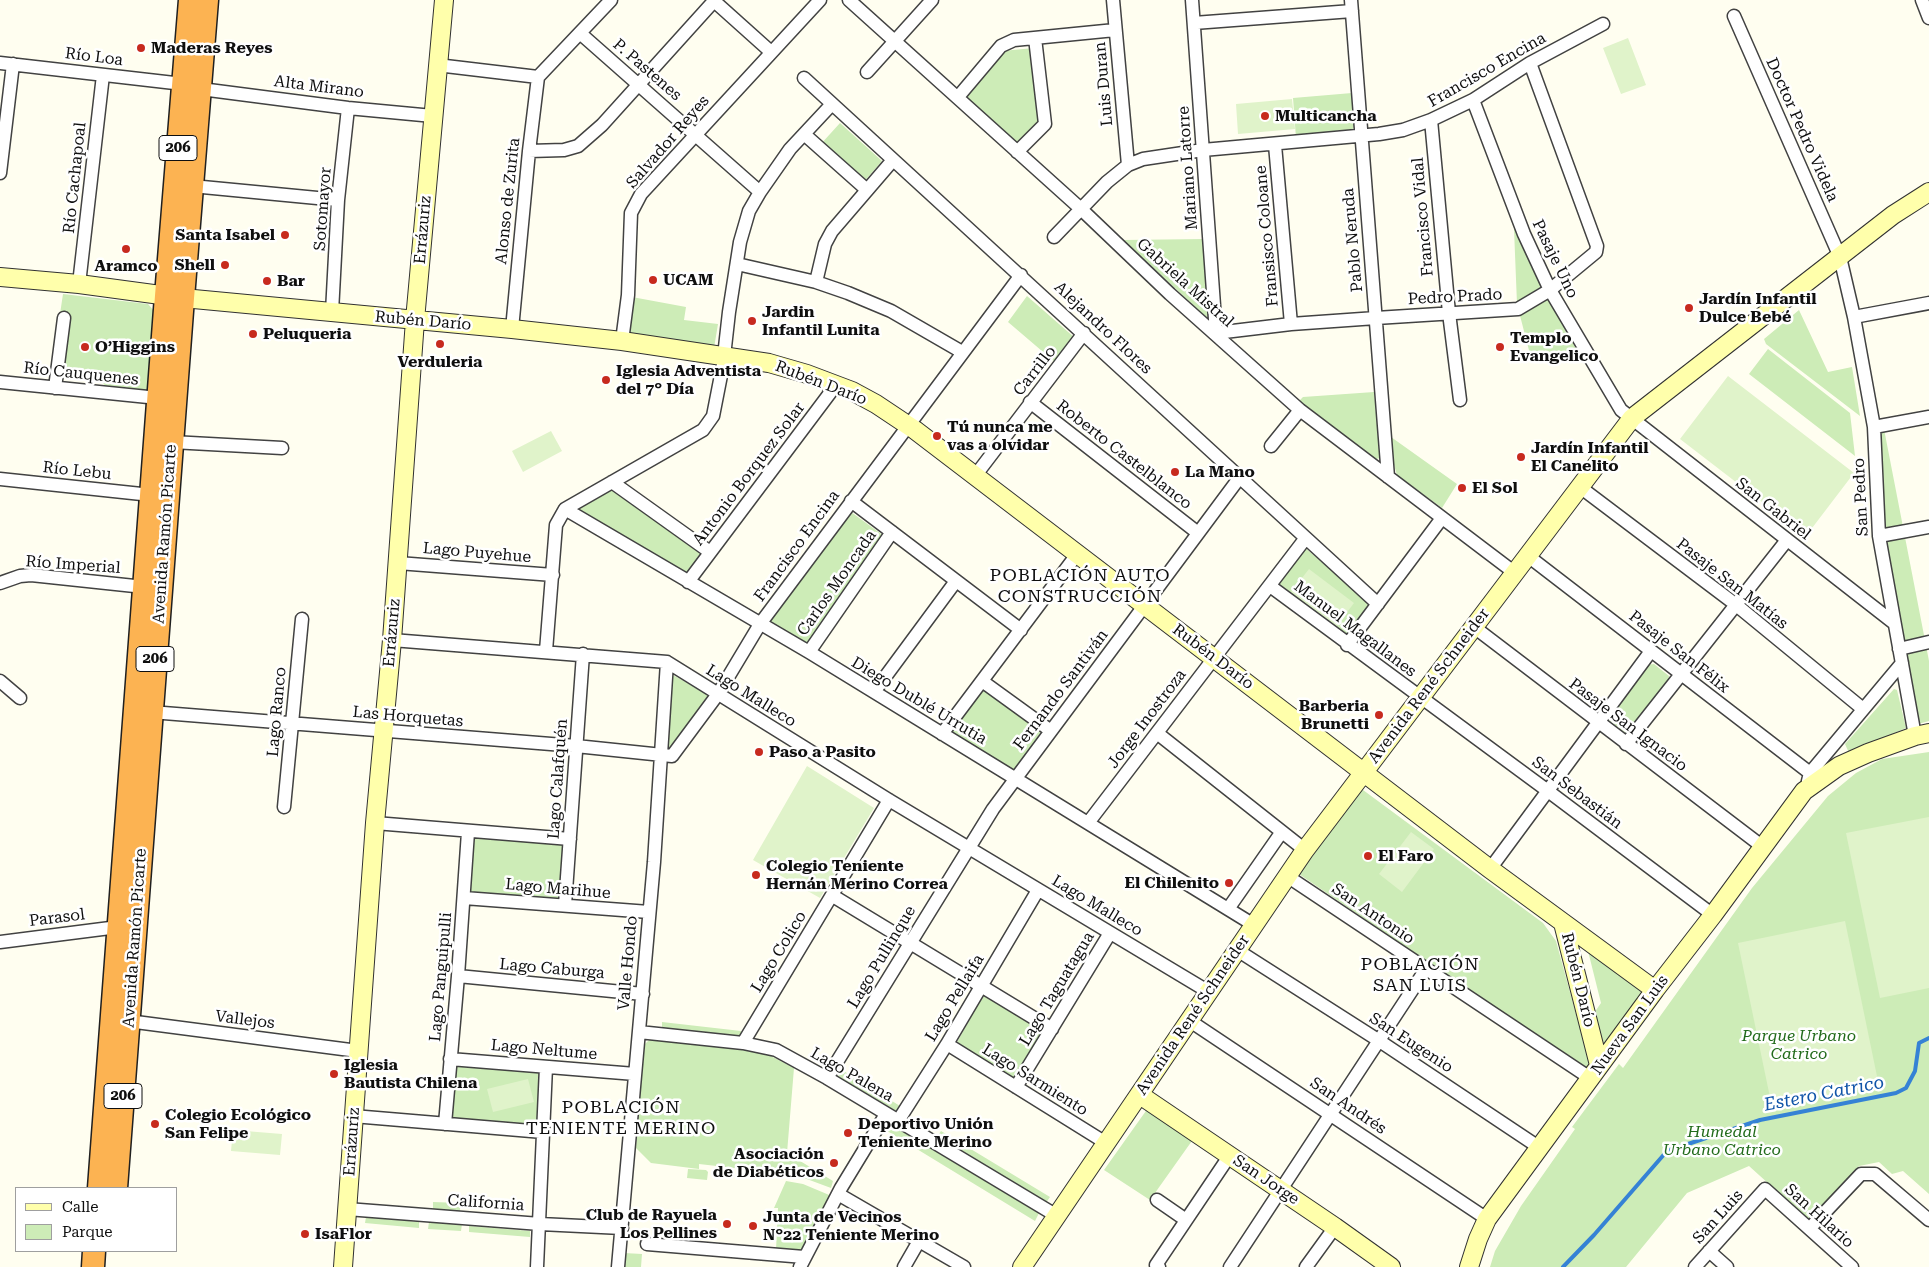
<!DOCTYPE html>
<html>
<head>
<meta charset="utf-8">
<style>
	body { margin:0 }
	#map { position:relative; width:1929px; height:1267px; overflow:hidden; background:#fffef0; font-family:"Roboto Serif",serif }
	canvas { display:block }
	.legend { position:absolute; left:15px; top:1187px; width:162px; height:65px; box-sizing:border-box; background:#fff; border:1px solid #9f9f9f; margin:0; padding:6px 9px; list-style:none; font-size:15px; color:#0f0f0f }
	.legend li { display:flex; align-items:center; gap:10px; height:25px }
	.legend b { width:25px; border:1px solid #9f9f9f }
</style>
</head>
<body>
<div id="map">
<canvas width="1929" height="1267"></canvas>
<ul class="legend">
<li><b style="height:6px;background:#ffffab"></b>Calle</li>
<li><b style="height:14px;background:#cdecb7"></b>Parque</li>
</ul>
</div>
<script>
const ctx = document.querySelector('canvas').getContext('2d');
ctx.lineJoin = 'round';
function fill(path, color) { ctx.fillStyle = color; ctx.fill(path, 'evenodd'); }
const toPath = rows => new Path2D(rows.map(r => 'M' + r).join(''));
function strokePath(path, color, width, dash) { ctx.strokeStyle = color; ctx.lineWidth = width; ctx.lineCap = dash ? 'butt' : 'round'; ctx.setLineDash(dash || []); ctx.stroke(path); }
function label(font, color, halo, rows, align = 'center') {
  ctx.font = font + ' "Roboto Serif",serif'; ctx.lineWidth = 5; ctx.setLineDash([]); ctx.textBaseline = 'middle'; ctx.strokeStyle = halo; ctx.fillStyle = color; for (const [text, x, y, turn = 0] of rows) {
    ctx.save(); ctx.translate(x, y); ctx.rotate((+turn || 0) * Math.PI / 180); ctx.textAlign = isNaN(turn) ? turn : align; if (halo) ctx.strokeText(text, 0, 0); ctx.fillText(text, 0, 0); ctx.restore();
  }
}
const green = toPath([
	[1034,48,1038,123,1018,146,962,95,1002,51],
	[1352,93,1354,127,1349,134,1296,138,1293,98],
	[840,123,882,161,862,184,820,145],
	[1514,229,1517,229,1550,301,1576,349,1532,362,1517,304],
	[1205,239,1212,315,1207,318,1123,240],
	[63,294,148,304,155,312,150,387,142,394,109,390,97,376,63,371,60,314],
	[1027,296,1075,338,1056,363,1008,322],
	[632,297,686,307,684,320,718,324,714,348,628,338],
	[1799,310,1828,372,1852,367,1860,416,1766,344,1764,339],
	[1768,349,1850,413,1855,456,1749,374],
	[1374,392,1380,458,1373,460,1298,402,1303,397],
	[1884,429,1929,661,1929,721,1918,724,1881,518,1880,430],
	[1391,437,1457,484,1442,508,1397,475,1394,465],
	[614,487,705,551,685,577,573,510],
	[851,512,884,536,805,647,767,623],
	[1304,547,1371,604,1345,639,1275,586],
	[1654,664,1669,676,1668,682,1628,735,1606,718,1646,665],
	[673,675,707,694,709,699,674,748,667,747,671,677],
	[984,688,1043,729,1014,771,951,732],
	[1894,689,1897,690,1906,728,1849,753,1845,744],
	[1929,752,1929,1194,1903,1171,1892,1174,1879,1162,1859,1166,1810,1221,1749,1166,1687,1193,1626,1267,1490,1267,1495,1251,1521,1206,1575,1129,1572,1127,1619,1064,1623,1068,1752,888,1828,796,1856,773,1882,759],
	[1359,787,1543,923,1556,941,1590,1065,1584,1069,1296,872],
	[471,837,564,844,561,901,468,894],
	[1588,951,1646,992,1608,1046,1604,1044,1592,1016,1601,1003],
	[983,995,1047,1033,1016,1083,956,1044],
	[662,1022,741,1031,741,1037,662,1028],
	[650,1039,726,1047,769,1055,794,1068,787,1153,833,1181,831,1188,796,1175,699,1164,699,1169,651,1163,636,1148,643,1046],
	[453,1062,542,1069,538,1124,533,1129,449,1121],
	[842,1070,900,1106,897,1112,838,1076],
	[1148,1108,1194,1138,1150,1200,1104,1170],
	[888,1123,1039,1213,1035,1221,884,1129],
	[941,1131,1050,1197,1045,1204,936,1138],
	[688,1169,706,1170,708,1172,707,1180,687,1178],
	[786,1181,803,1184,834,1197,802,1253,776,1250,778,1208,774,1208],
	[433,1202,460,1203,460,1211,433,1209],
	[366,1217,419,1222,419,1228,365,1223],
	[429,1222,462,1224,461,1231,428,1229],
	[469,1226,530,1231,530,1237,469,1232],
	[624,1253,642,1254,641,1267,623,1267]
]);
const pitch = toPath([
	[1628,38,1646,85,1621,94,1603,48],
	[1292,99,1295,129,1238,134,1236,104],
	[1728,376,1854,473,1806,536,1680,439],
	[551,431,562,451,523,472,512,451],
	[1309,569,1354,603,1336,627,1291,592],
	[807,766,874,808,820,898,753,860],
	[1929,817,1929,988,1880,998,1846,833],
	[1411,832,1434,849,1402,892,1379,874],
	[1845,921,1879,1086,1772,1107,1738,943],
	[528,1079,534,1102,493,1112,487,1089],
	[233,1130,282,1134,280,1155,231,1151]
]);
const stream = toPath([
	[1563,1267,1594,1235,1667,1151,1760,1120,1896,1093,1906,1088,1915,1071,1919,1043,1929,1038]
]);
const street = toPath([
	[713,0,771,52],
	[849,0,1081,209,1170,294,1300,410,1515,573],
	[1113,0,1128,165],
	[1192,0,1216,333,1291,324,1376,318,1518,309,1550,290,1596,252,1597,246,1530,63],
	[1351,0,1388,477],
	[1922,0,1929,18],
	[1734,16,1840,257,1854,317,1874,427,1879,536,1915,736],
	[1194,23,1352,11],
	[581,34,760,192],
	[0,63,183,84],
	[437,65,538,77],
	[867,72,932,0],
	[538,77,611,0],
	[804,78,1378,604],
	[201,89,348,108,433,116],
	[958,97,1001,46,1014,40,1115,30],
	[1473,100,1524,234,1550,290,1621,410,1894,623],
	[1431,120,1449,313,1460,400],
	[804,134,867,190],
	[1275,145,1291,324],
	[529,151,564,150,578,146,602,125,714,1],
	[1017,152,1045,124,1035,38],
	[0,173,13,64],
	[192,186,338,200],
	[1054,237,1107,182,1128,165,1143,159,1203,150,1379,134,1403,130,1431,120,1473,100,1530,63,1603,24],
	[737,264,816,282,848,293,891,311,962,352],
	[816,282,825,244,832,231,893,160],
	[79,284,103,75],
	[332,312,338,200,348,108],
	[1854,317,1929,303],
	[512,329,529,151,538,77],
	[622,341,628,295,631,213,641,194,820,0],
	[0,382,158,398],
	[55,388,64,318],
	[1030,402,1198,533],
	[1874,427,1929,417],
	[172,442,282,448],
	[1271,446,1300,410],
	[975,476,1084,333],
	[0,479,151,495],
	[612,482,710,552],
	[1580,487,1735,604,1863,709],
	[851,501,1021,630],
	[565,509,809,652,1254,925],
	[565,509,703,430,713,416,723,365,729,312,740,242,749,211,760,192,790,149,832,104],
	[1879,536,1929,527],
	[1528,556,1810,773],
	[398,563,553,575],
	[688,582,836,385],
	[0,583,20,576,31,575,144,587],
	[1270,586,1548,791,1713,915],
	[1474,627,1763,847],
	[392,640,667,662,889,800,1209,992],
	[1347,645,1442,518],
	[1899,649,1929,642],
	[546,651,556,525,565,509],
	[809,652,892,532],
	[0,681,20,698],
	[982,681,1051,731],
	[874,692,956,581],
	[151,712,576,746,672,756,718,694,760,624,1021,275],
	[1157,733,1305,850],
	[942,734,1078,553],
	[1626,744,1787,540],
	[1808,781,1810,773,1902,663],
	[284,807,302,619],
	[375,823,570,839],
	[1088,823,1305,539],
	[1490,869,1651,651],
	[1287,876,1590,1078],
	[833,896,1052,1029],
	[464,898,649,912],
	[565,905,583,654],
	[1228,909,1281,833],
	[0,942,118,927],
	[1237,950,1378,1040,1540,1148],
	[458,976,643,994],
	[128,1021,358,1051],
	[1190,1021,1487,1219],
	[639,1032,743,1043,776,1050,827,1078,1057,1216],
	[743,1043,889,800],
	[947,1044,1106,1143],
	[450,1059,635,1074],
	[827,1078,993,809,1240,477],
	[1016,1087,1110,933],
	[353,1116,543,1132],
	[898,1121,947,1044,1038,890],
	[445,1124,458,976,468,832],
	[838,1194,964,1267],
	[1157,1200,1186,1220],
	[347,1209,540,1224,622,1228],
	[1810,1228,1861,1174,1875,1174,1929,1220],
	[647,1244,804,1257],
	[1709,1251,1727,1267],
	[537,1267,546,1067],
	[618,1267,654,862,667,662],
	[800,1267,841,1188,886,1114],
	[904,1267,919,1241],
	[1159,1267,1156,1265,1230,1155],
	[1230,1267,1426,969],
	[1306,1267,1335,1227],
	[1695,1267,1765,1189,1852,1267]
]);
const secondary = toPath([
	[0,277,79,284,183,298,512,329,622,341,769,363,807,374,852,391,876,404,915,430,1490,869,1655,990],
	[1563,923,1599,1065],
	[1140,1095,1335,1227,1391,1267],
	[343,1267,375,823,392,640,415,320,444,0],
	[1022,1267,1305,850,1632,418,1893,215,1929,192],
	[1469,1267,1478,1239,1487,1219,1655,990,1713,915,1804,791,1839,766,1868,753,1915,736,1929,733]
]);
const highway = toPath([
	[99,1188,166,296,190,0],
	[116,1188,183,298,207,0],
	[93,1267,94,1251]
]);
const markers = [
	[141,48,5,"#c72a1e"],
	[1265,116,5,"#c72a1e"],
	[285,235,5,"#c72a1e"],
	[126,249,5,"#c72a1e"],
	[225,265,5,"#c72a1e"],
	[653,280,5,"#c72a1e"],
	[267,281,5,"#c72a1e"],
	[1689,308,5,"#c72a1e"],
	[752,321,5,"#c72a1e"],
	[253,334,5,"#c72a1e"],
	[440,344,5,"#c72a1e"],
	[85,347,5,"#c72a1e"],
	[1500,347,5,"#c72a1e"],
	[606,380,5,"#c72a1e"],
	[937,436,5,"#c72a1e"],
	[1521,457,5,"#c72a1e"],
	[1175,472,5,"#c72a1e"],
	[1462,488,5,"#c72a1e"],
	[1379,715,5,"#c72a1e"],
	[759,752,5,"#c72a1e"],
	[1368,856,5,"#c72a1e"],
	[756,875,5,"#c72a1e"],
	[1229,883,5,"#c72a1e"],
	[334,1074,5,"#c72a1e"],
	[155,1124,5,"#c72a1e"],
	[848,1133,5,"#c72a1e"],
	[834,1163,5,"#c72a1e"],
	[727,1224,5,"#c72a1e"],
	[753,1226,5,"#c72a1e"],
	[305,1234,5,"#c72a1e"]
];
const shields = [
	[178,148,38],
	[155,659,38],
	[123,1096,38]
];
const shieldNames = [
	["206",178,148],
	["206",155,659],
	["206",123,1096]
];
const poiNames = [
	["Maderas Reyes",151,48],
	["Multicancha",1275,116],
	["Santa Isabel",275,235,"right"],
	["Shell",215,265,"right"],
	["Aramco",126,266,"center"],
	["UCAM",663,280],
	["Bar",277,281],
	["Jardín Infantil",1699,299],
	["Dulce Bebé",1699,317],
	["Jardin",762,312],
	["Infantil Lunita",762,330],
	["Peluqueria",263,334],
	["Templo",1510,338],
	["Evangelico",1510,356],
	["O’Higgins",95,347],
	["Verduleria",440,362,"center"],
	["Iglesia Adventista",616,371],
	["del 7° Día",616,389],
	["Tú nunca me",947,427],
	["vas a olvidar",947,445],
	["Jardín Infantil",1531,448],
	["El Canelito",1531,466],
	["La Mano",1185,472],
	["El Sol",1472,488],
	["Barberia",1369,706,"right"],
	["Brunetti",1369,724,"right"],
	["Paso a Pasito",769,752],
	["El Faro",1378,856],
	["Colegio Teniente",766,866],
	["Hernán Merino Correa",766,884],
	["El Chilenito",1219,883,"right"],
	["Iglesia",344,1065],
	["Bautista Chilena",344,1083],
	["Colegio Ecológico",165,1115],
	["San Felipe",165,1133],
	["Deportivo Unión",858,1124],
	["Teniente Merino",858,1142],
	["Asociación",824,1154,"right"],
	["de Diabéticos",824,1172,"right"],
	["Club de Rayuela",717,1215,"right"],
	["Los Pellines",717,1233,"right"],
	["Junta de Vecinos",763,1217],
	["N°22 Teniente Merino",763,1235],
	["IsaFlor",315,1234]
];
const streetNames = [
	["Río Loa",94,57,7],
	["P. Pastenes",647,70,41],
	["Francisco Encina",1487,70,-30],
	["Luis Duran",1104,84,-95],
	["Alta Mirano",319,87,7],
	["Doctor Pedro Videla",1802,130,66],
	["Salvador Reyes",668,142,-49],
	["Mariano Latorre",1188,168,-94],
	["Río Cachapoal",75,178,-84],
	["Alonso de Zurita",508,201,-84],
	["Sotomayor",323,209,-86],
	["Francisco Vidal",1423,217,-95],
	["Errázuriz",423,230,-85],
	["Fransisco Coloane",1267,236,-95],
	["Pablo Neruda",1353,240,-95],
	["Pasaje Uno",1555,259,64],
	["Gabriela Mistral",1185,283,42],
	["Pedro Prado",1455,297,-3],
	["Rubén Darío",423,321,5],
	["Alejandro Flores",1103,328,43],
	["Carrillo",1035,371,-52],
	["Río Cauquenes",81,374,6],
	["Rubén Darío",821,383,21],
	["Roberto Castelblanco",1124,455,38],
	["Río Lebu",77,471,6],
	["Antonio Borquez Solar",749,474,-53],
	["San Pedro",1861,497,-93],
	["San Gabriel",1773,509,38],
	["Avenida Ramón Picarte",165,534,-86],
	["Francisco Encina",797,546,-54],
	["Lago Puyehue",477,553,5],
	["Río Imperial",73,565,4],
	["Carlos Moncada",837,583,-55],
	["Pasaje San Matías",1732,584,38],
	["Manuel Magallanes",1355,629,37],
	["Errázuriz",392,633,-85],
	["Pasaje San Félix",1679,652,38],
	["Rubén Darío",1213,657,37],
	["Avenida René Schneider",1429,686,-53],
	["Fernando Santiván",1061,690,-53],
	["Lago Malleco",751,696,32],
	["Diego Dublé Urrutia",919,701,31],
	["Lago Ranco",277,712,-85],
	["Las Horquetas",408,717,5],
	["Jorge Inostroza",1147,719,-53],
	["Pasaje San Ignacio",1628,725,37],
	["Lago Calafquén",558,779,-86],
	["San Sebastián",1577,793,37],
	["Lago Marihue",558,889,5],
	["Lago Malleco",1097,906,31],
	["San Antonio",1373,914,34],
	["Parasol",57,918,-7],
	["Avenida Ramón Picarte",135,938,-86],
	["Lago Colico",779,952,-59],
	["Lago Pullinque",882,957,-59],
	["Valle Hondo",628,963,-85],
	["Lago Caburga",552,969,5],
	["Lago Panguipulli",441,977,-85],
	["Rubén Darío",1578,980,76],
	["Lago Taguatagua",1057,989,-59],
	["Lago Pellaifa",955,998,-59],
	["Avenida René Schneider",1193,1015,-56],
	["Vallejos",245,1020,7],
	["Nueva San Luis",1630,1025,-54],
	["San Eugenio",1411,1043,33],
	["Lago Neltume",544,1050,5],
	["Lago Palena",852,1075,30],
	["Lago Sarmiento",1035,1080,32],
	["San Andrés",1348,1106,34],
	["Errázuriz",352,1142,-86],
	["San Jorge",1266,1180,34],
	["California",486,1203,4],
	["San Hilario",1819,1216,42],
	["San Luis",1718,1217,-48]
];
const parkNames = [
	["Parque Urbano",1799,1036],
	["Catrico",1799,1054],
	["Humedal",1722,1132],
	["Urbano Catrico",1722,1150]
];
const neighbourhoodNames = [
	["POBLACIÓN AUTO",1080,576],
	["CONSTRUCCIÓN",1080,597],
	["POBLACIÓN",1420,965],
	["SAN LUIS",1420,986],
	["POBLACIÓN",621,1108],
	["TENIENTE MERINO",621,1129]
];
const waterNames = [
	["Estero Catrico",1824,1094,-11]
];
fill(green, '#cdecb7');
fill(pitch, '#e0f3ca');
strokePath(stream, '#3582d5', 4);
strokePath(street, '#424242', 15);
strokePath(secondary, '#313131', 20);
strokePath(highway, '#202020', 25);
strokePath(street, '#fff', 12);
strokePath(secondary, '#ffffab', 18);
strokePath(highway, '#fcb352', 22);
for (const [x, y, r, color] of markers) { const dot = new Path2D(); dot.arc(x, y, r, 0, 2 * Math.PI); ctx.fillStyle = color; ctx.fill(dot); strokePath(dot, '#fff', 2); }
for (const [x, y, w] of shields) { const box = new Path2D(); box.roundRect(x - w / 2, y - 12.5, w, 25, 4); ctx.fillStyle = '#fff'; ctx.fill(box); strokePath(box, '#0f0f0f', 1); }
label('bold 15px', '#0f0f0f', null, shieldNames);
label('bold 16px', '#0f0f0f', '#fff', poiNames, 'left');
label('16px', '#0f0f0f', '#fff', streetNames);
label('italic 16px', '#226b1b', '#fff', parkNames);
ctx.letterSpacing = '1px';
label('18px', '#0f0f0f', '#fff', neighbourhoodNames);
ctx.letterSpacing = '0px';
label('italic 18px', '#1054a8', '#fff', waterNames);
</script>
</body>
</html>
